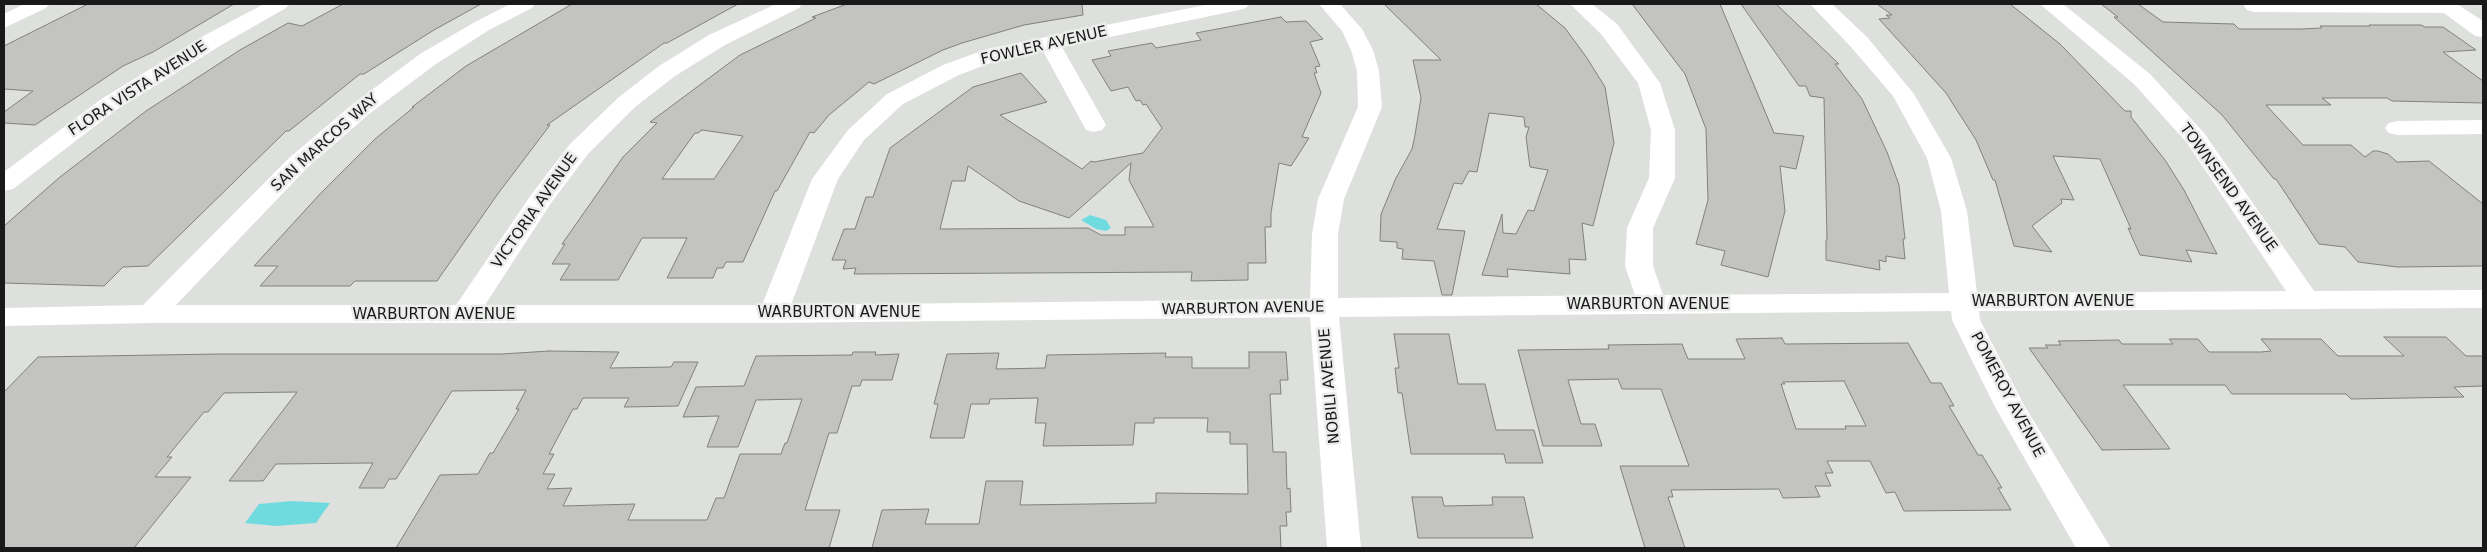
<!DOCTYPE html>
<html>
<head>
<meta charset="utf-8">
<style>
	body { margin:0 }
	#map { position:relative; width:2487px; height:552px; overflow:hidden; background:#dee0dd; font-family:"DejaVu Sans",sans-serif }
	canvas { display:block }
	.frame { position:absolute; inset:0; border:5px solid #181918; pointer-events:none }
</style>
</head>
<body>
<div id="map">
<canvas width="2487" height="552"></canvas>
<div class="frame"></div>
</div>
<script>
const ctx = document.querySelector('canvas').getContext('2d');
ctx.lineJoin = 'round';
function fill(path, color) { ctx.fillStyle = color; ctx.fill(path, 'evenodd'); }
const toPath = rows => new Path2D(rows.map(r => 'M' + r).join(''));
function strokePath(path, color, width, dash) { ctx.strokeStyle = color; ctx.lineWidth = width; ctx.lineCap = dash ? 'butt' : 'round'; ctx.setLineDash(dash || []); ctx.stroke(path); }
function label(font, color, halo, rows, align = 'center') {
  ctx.font = font + ' "DejaVu Sans",sans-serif'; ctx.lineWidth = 5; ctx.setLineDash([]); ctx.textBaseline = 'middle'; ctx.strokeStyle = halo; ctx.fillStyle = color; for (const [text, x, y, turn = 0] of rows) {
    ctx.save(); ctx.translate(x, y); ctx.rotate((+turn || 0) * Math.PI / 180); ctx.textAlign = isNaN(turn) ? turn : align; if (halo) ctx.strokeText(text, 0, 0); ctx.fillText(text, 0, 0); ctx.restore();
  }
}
const water = toPath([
	[1090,215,1106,220,1111,228,1106,231,1096,229,1081,220],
	[292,501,330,503,316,523,276,526,245,523,259,504]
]);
const building = toPath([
	[88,4,234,4,153,52,123,66,35,125,4,123,4,112,33,91,4,89,4,46,88,4],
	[343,4,481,4,434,30,364,74,360,74,289,131,286,131,148,266,123,267,104,286,4,283,4,226,60,177,146,111,240,50,288,23,302,26,343,4],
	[572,4,738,4,667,43,664,43,547,125,550,125,497,195,437,281,355,281,350,286,260,286,278,266,254,266,320,194,375,139,414,107,412,107,466,66,572,4],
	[847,4,1082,4,1083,15,1024,25,962,43,943,50,874,84,869,82,829,115,814,133,810,132,777,191,775,191,743,262,726,262,723,268,717,268,713,278,667,278,687,238,642,238,618,280,560,280,570,264,552,264,565,244,562,244,623,157,657,123,650,122,740,55,816,18,812,17,847,4],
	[702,130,743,136,714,179,662,179,695,133,698,133,702,130],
	[1384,4,1536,4,1565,28,1587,58,1605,87,1614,143,1593,226,1582,223,1586,260,1569,259,1570,274,1507,269,1508,277,1482,275,1502,214,1503,233,1516,234,1528,210,1534,211,1548,170,1530,167,1526,137,1529,127,1525,127,1524,117,1489,113,1477,172,1469,171,1462,184,1454,183,1437,229,1465,231,1452,295,1442,295,1434,261,1402,259,1403,249,1397,248,1397,242,1380,241,1381,214,1396,178,1412,149,1415,135,1421,98,1413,60,1441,60,1384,4],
	[1632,4,1720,4,1774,133,1804,136,1796,169,1780,166,1785,211,1768,277,1721,265,1725,251,1696,244,1708,200,1706,129,1685,74,1632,4],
	[1741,4,1776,4,1839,64,1835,64,1862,99,1887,152,1899,185,1905,239,1903,239,1905,259,1886,256,1886,262,1879,260,1880,270,1826,260,1826,240,1827,240,1824,98,1810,96,1806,86,1799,86,1741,4],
	[1877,4,2010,4,2060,44,2125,111,2131,111,2131,117,2165,160,2184,190,2217,254,2186,250,2192,262,2140,255,2128,228,2131,229,2100,159,2053,156,2074,200,2061,199,2062,203,2032,226,2052,252,2014,246,1995,180,1993,180,1976,140,1946,93,1879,19,1890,18,1886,15,1892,15,1877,4],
	[2101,4,2138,4,2163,22,2234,24,2239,29,2301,29,2322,28,2320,26,2370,26,2369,25,2421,25,2425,27,2443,27,2476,50,2443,52,2483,81,2483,103,2392,101,2387,98,2322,98,2331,105,2266,105,2303,145,2351,145,2365,157,2373,151,2378,151,2388,154,2397,162,2429,161,2483,204,2483,266,2397,267,2358,262,2345,247,2319,244,2276,179,2274,179,2222,115,2114,17,2118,17,2101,4],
	[1281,17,1286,22,1306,21,1323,39,1310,42,1320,66,1315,67,1317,73,1314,73,1321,93,1302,137,1309,138,1291,166,1279,163,1271,213,1271,227,1265,227,1266,263,1248,263,1248,280,1191,281,1192,272,854,274,856,268,843,269,846,260,832,260,844,229,855,229,866,197,873,197,890,148,973,87,1021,73,1047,102,1000,115,1082,169,1091,161,1094,162,1143,153,1162,128,1146,104,1143,105,1140,100,1136,101,1128,87,1111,91,1092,60,1111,56,1108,51,1152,43,1156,48,1201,40,1196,33,1281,17],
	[1131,163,1129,180,1154,227,1125,227,1125,235,1101,235,1088,228,940,229,952,181,965,181,968,166,1019,201,1069,218,1131,163],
	[1394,334,1449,334,1458,384,1485,384,1496,430,1534,430,1543,463,1506,463,1504,454,1411,454,1402,393,1398,393,1395,368,1399,368,1394,334],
	[2384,337,2446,337,2466,356,2483,356,2483,386,2454,387,2464,397,2351,399,2346,394,2232,394,2225,385,2123,385,2170,449,2102,450,2029,348,2048,348,2045,345,2061,345,2058,341,2119,340,2122,344,2173,344,2169,339,2198,339,2209,352,2261,352,2271,351,2261,339,2321,339,2338,356,2404,356,2384,337],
	[1782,338,1785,344,1908,343,1931,383,1941,383,1954,406,1949,406,1978,455,1982,455,2002,488,1998,488,2011,510,1904,511,1895,492,1886,493,1870,461,1827,461,1833,473,1825,473,1831,486,1815,486,1820,497,1783,498,1779,489,1671,490,1673,497,1668,497,1685,548,1645,548,1620,466,1689,466,1661,389,1622,389,1618,379,1568,380,1581,424,1595,424,1602,446,1543,446,1518,350,1609,349,1608,345,1682,344,1688,359,1745,359,1736,339,1782,338],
	[1844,381,1866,426,1845,426,1846,429,1796,429,1781,384,1785,384,1783,382,1844,381],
	[549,351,619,352,610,368,671,367,674,362,698,362,678,406,624,407,629,398,583,398,577,409,573,409,549,454,554,454,543,474,555,474,547,489,572,488,563,506,635,504,628,520,707,520,716,498,724,498,740,454,781,454,785,443,787,443,802,399,756,400,738,447,707,447,719,416,683,417,696,387,744,386,756,356,852,355,853,352,876,352,875,355,899,354,892,380,862,380,860,386,852,386,837,433,829,433,805,510,840,510,829,548,396,548,440,475,478,474,490,453,493,453,519,409,516,409,526,390,452,391,396,479,389,479,384,488,359,488,373,463,276,464,263,481,229,481,297,392,224,393,208,412,204,412,167,457,172,457,155,477,191,477,134,548,4,548,4,392,38,357,217,354,502,354,549,351],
	[1249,352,1286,352,1288,380,1280,380,1281,394,1270,394,1273,452,1286,452,1287,489,1290,488,1291,512,1286,512,1287,526,1280,526,1281,548,872,548,882,510,929,509,925,524,979,524,986,481,1023,481,1020,505,1156,503,1156,493,1248,494,1247,444,1230,444,1230,432,1207,432,1208,418,1154,418,1154,423,1135,423,1133,445,1043,446,1046,423,1035,423,1038,398,990,399,989,404,971,404,964,438,930,438,938,404,934,404,947,354,999,353,996,369,1045,368,1047,355,1166,353,1165,357,1192,357,1192,368,1249,368,1249,352],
	[1412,497,1442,497,1444,506,1493,505,1492,497,1524,497,1533,538,1418,538,1412,497]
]);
const minor = toPath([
	[24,4,49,4,46,8,4,28,4,14,24,4],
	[264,4,289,4,286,8,223,44,116,110,13,189,4,191,4,172,100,100,207,34,264,4],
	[510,4,535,4,532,8,489,30,436,64,369,114,307,168,176,305,456,305,531,195,570,144,619,97,659,66,709,35,776,4,802,4,799,8,725,45,675,76,635,107,588,154,551,203,485,305,762,305,812,179,848,130,887,94,943,65,987,49,1210,4,1249,4,1246,8,1239,10,1062,47,1106,125,1102,130,1094,132,1086,130,1043,51,1001,59,959,75,903,104,864,140,838,179,791,305,1310,299,1312,234,1318,199,1358,107,1357,71,1351,50,1342,31,1319,4,1340,4,1362,29,1373,50,1379,71,1382,107,1344,199,1338,234,1338,298,1635,295,1625,266,1627,228,1649,178,1651,130,1638,83,1601,34,1570,4,1592,4,1617,24,1660,83,1675,130,1675,178,1653,228,1653,266,1663,295,1949,293,1941,211,1927,158,1893,96,1851,47,1810,4,1832,4,1867,37,1914,94,1951,158,1967,211,1977,293,2286,291,2187,143,2134,84,2040,4,2063,4,2150,74,2204,133,2314,291,2483,290,2483,308,1979,311,1980,320,2024,405,2111,548,2076,548,1995,407,1952,320,1951,311,1339,317,1361,548,1327,548,1310,317,773,323,151,323,4,326,4,308,143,305,289,158,353,104,420,54,475,22,510,4],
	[2245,4,2457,4,2459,7,2456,11,2449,13,2254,12,2247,10,2244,6,2245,4],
	[2483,120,2483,134,2397,135,2389,133,2385,128,2389,123,2397,121,2483,120]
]);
const tertiary = toPath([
	[2434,4,2457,4,2483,21,2483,37,2475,36,2437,8,2434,4]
]);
const streetNames = [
	["FOWLER AVENUE",1044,46,-13],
	["FLORA VISTA AVENUE",138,89,-33],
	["SAN MARCOS WAY",325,143,-42],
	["TOWNSEND AVENUE",2228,188,54],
	["VICTORIA AVENUE",535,211,-55],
	["WARBURTON AVENUE",2053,302],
	["WARBURTON AVENUE",1648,305],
	["WARBURTON AVENUE",1243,309,-1],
	["WARBURTON AVENUE",839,313],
	["WARBURTON AVENUE",434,315],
	["NOBILI AVENUE",1330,386,-95],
	["POMEROY AVENUE",2007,395,62]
];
fill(water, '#70dbdf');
fill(building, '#c3c4c1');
strokePath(building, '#80817d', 1);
fill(minor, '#fff');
fill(tertiary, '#fff');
label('15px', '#181918', '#ebedeb', streetNames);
</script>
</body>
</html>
